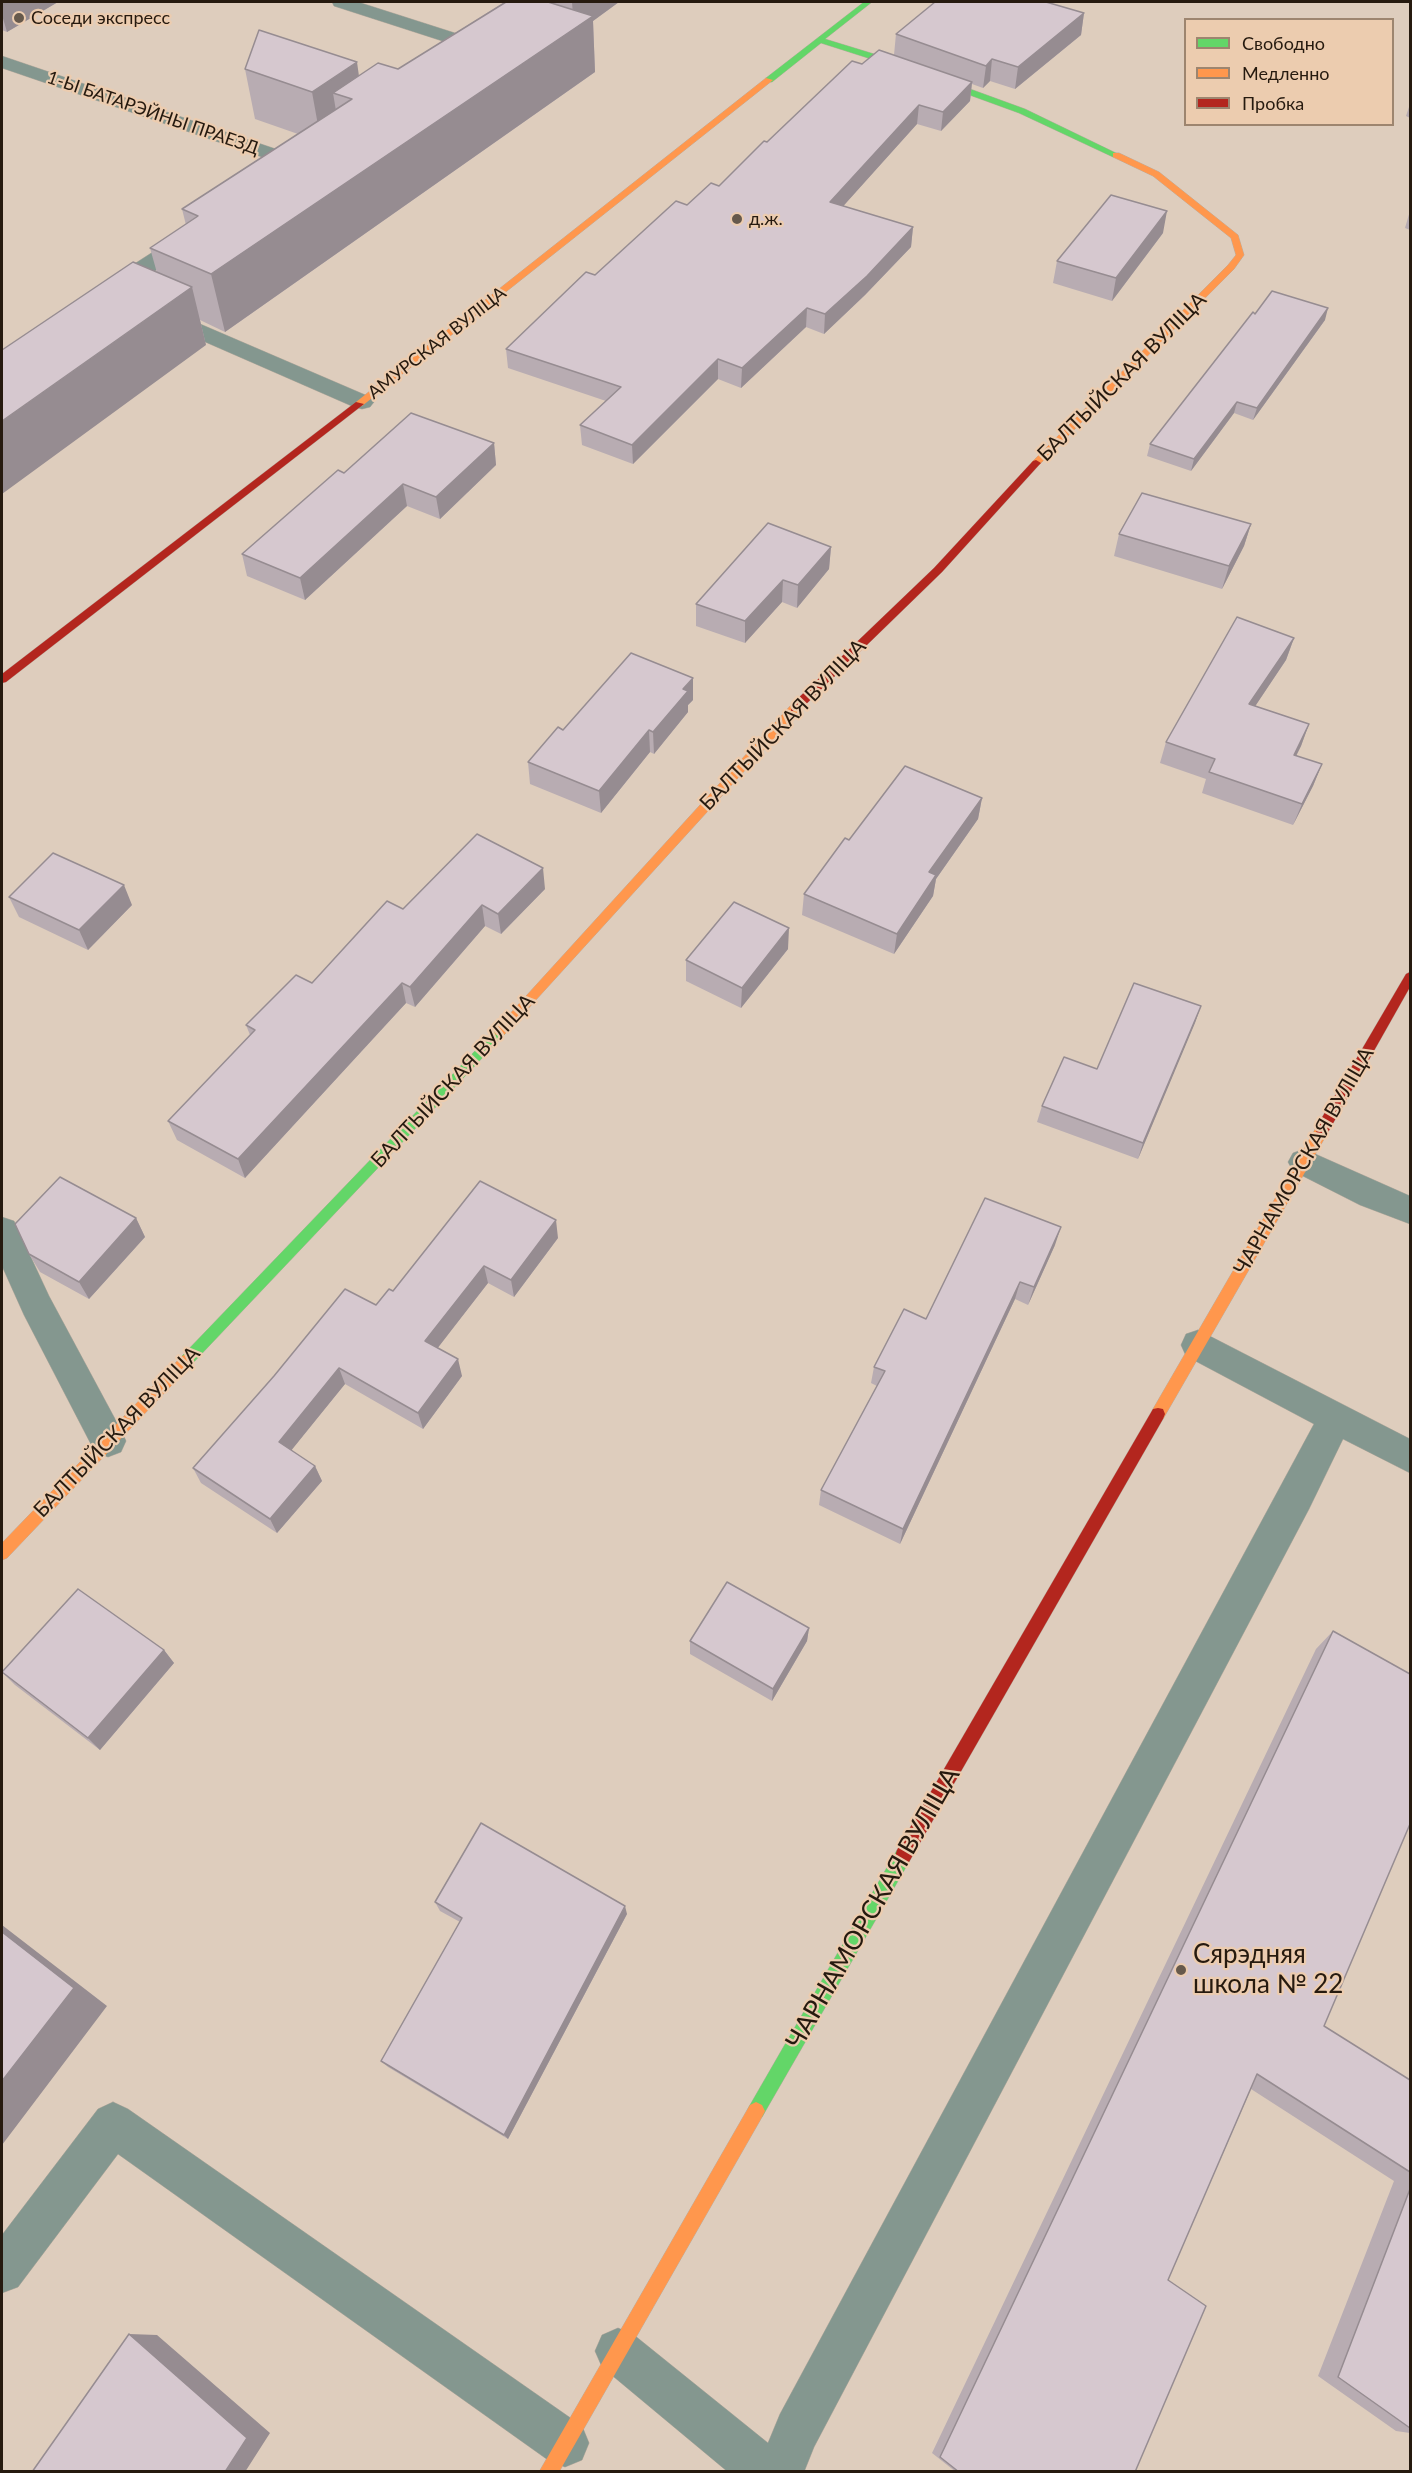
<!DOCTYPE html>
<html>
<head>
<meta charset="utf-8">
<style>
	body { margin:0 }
	#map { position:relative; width:1412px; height:2473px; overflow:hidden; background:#decdbd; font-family:Lato,sans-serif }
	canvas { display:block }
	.frame { position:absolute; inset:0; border:3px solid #261a0f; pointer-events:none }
	.legend { position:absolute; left:1184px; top:18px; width:210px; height:108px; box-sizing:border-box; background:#ecccaf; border:2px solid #9d856f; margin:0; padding:8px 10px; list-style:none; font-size:18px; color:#261a0f }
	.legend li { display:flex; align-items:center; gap:12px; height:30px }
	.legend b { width:30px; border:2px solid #9d856f }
</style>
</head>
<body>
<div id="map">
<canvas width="1412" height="2473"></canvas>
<div class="frame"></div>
<ul class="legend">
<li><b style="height:8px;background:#63d668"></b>Свободно</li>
<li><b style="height:8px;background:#ff974d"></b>Медленно</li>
<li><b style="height:8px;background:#b3261e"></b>Пробка</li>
</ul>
</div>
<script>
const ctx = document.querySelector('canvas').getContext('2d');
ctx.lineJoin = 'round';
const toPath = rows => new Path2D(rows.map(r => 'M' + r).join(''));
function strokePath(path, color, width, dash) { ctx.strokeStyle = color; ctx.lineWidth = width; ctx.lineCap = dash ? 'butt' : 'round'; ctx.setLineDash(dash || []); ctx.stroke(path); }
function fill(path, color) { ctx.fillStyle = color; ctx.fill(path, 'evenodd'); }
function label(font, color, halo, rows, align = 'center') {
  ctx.font = font + ' Lato,sans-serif'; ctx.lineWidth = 4.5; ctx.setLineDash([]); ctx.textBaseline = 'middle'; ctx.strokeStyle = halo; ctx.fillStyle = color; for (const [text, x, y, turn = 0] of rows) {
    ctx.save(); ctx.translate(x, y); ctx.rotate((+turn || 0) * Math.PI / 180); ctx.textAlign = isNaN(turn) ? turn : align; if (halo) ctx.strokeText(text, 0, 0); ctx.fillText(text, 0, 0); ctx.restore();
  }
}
const lane = toPath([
	[332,2,358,2,483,42,486,46,469,60,455,60,452,56,461,47,334,6,332,2],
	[192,231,200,232,203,237,200,242,116,296,108,298,100,296,97,291,100,286,184,232,192,231],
	[163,308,370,397,374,402,370,407,362,409,354,407,155,320,152,315,155,310,163,308],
	[1304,1149,1410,1196,1410,1224,1360,1205,1293,1171,1288,1162,1293,1153,1304,1149],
	[1198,1330,1410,1439,1410,1473,1343,1439,1309,1509,814,2447,804,2472,728,2472,602,2367,595,2351,602,2335,618,2328,634,2335,768,2443,780,2414,1314,1424,1186,1356,1181,1345,1186,1334,1198,1330],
	[113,2102,128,2109,582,2426,589,2443,582,2460,565,2467,548,2460,118,2154,18,2287,2,2293,2,2235,98,2109,113,2102]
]);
const street = toPath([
	[2,56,311,161,314,165,311,169,304,171,297,169,2,68,2,56],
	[2,1217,14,1221,49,1296,121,1430,126,1441,121,1452,108,1457,95,1452,24,1315,2,1266,2,1217]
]);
const fast = toPath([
	[864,2,872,2,825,39,874,54,1025,109,1120,155,1113,157,1019,113,868,58,821,43,772,82,766,82,766,78,864,2],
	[500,1027,506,1032,504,1035,192,1364,187,1366,182,1364,180,1360,182,1356,496,1029,500,1027],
	[903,1848,909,1850,911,1856,909,1862,762,2117,756,2120,750,2117,747,2111,750,2105,897,1850,903,1848]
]);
const slow = toPath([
	[766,78,773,80,362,406,356,406,356,402,766,78],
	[1113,153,1119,153,1159,172,1238,235,1244,255,1234,269,1039,465,1036,466,1031,463,1033,461,1228,265,1236,255,1231,238,1153,176,1113,157,1113,153],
	[795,704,799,705,799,711,504,1035,496,1035,494,1032,496,1029,791,705,795,704],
	[1322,1125,1327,1126,1328,1130,1327,1134,1163,1419,1158,1420,1153,1419,1151,1414,1153,1409,1317,1126,1322,1125],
	[187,1354,192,1356,194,1360,192,1364,7,1558,2,1560,2,1543,182,1356,187,1354],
	[756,2102,762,2105,765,2111,762,2117,559,2472,539,2472,750,2105,756,2102]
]);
const jam = toPath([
	[356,402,364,404,6,682,2,683,2,674,356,402],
	[1036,460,1041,463,1039,465,942,572,799,711,791,711,791,705,934,568,1033,461,1036,460],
	[1410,972,1410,987,1327,1134,1317,1134,1316,1130,1317,1126,1406,974,1410,972],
	[1158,1408,1163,1409,1165,1414,1163,1419,909,1862,903,1864,897,1862,895,1856,897,1850,1153,1409,1158,1408]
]);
const wall = toPath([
	[2,2,58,2,7,32,2,30],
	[503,2,619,2,593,21,595,72,225,332,200,320,206,345,157,273,150,248,186,225,182,209,298,134,255,119,245,69,359,76,398,69,503,3],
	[1084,13,1081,35,1015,89,990,81,983,88,972,84,970,101,941,131,917,124,843,206,913,227,911,247,865,295,824,334,806,327,741,388,718,379,633,464,582,445,580,425,606,401,508,368,506,349,595,275,687,205,719,186,767,142,862,64,894,55,896,34],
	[1410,104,1410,118,1406,116],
	[1410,211,1410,230,1405,228],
	[1163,233,1112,301,1053,283,1057,261],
	[1255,314,1325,320,1253,420,1234,413,1191,471,1147,456,1150,444],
	[494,443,496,465,440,519,407,506,305,600,247,576,242,554,344,473],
	[1251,524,1244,546,1222,589,1114,556,1119,534],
	[831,547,829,569,797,608,782,602,745,643,696,626,696,604],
	[1294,638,1286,660,1255,706,1309,724,1301,746,1296,756,1322,764,1313,786,1293,825,1202,793,1206,779,1160,763,1166,742],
	[693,700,688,705,688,712,654,754,650,752,601,813,530,784,528,762,563,730],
	[982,798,978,819,936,879,933,896,894,954,802,915,804,894,849,840],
	[545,889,501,934,485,926,415,1007,406,1003,245,1178,177,1140,168,1121,250,1035,246,1025,312,983,403,909],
	[9,897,132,905,88,950,19,917],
	[788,949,741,1008,686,981,686,960],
	[1201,1006,1138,1159,1037,1122,1042,1106,1097,1069],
	[136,1218,145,1237,89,1299,40,1272,29,1254],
	[558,1238,514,1297,488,1283,437,1348,462,1376,423,1429,345,1384,291,1450,315,1466,322,1481,277,1533,201,1483,193,1468,393,1291],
	[1055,1245,1028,1305,1015,1299,900,1544,819,1505,821,1490,877,1386,871,1383,874,1367,926,1319],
	[809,1628,807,1641,772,1701,690,1654,690,1641],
	[1333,1631,1324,2026,1410,2080,1410,2433,1396,2431,1318,2376,1394,2181,1251,2089,1168,2280,1135,2472,956,2472,932,2453,1316,1649],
	[164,1650,174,1663,100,1750,15,1685,2,1672],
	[435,1902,627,1914,508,2139,388,2067,381,2061,460,1922,440,1911]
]);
const shadedWall = toPath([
	[2,2,58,2,7,32,2,15],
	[572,2,619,2,593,21,595,72,225,332,211,274,574,29],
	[1084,13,1081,35,1015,89,1018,67],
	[992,59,990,81,983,88,986,66],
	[357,62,364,112,352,99,333,93,339,129,321,142,312,92],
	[972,82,970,101,941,131,943,112],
	[919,105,917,124,829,222,830,202],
	[1167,211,1163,233,1112,301,1116,278],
	[913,227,911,247,865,295,824,334,825,314],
	[192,287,206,345,2,494,2,421],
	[807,308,806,327,741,388,742,368],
	[1328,308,1325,320,1253,420,1257,408],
	[718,359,718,379,633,464,632,445],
	[1237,402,1234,413,1191,471,1194,459],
	[494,443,496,465,440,519,436,497],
	[403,484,407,506,305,600,300,578],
	[1251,524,1244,546,1222,589,1229,566],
	[831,547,829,569,797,608,798,585],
	[783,580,782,602,745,643,745,621],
	[1294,638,1286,660,1242,726,1249,704],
	[693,678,693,700,688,705,688,712,654,754,653,732,683,689],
	[1309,724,1301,746,1286,776,1294,755],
	[649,730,650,752,601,813,599,791],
	[1322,764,1313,786,1293,825,1302,804],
	[982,798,978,819,936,879,933,896,894,954,897,934,929,872],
	[543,868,545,889,501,934,498,914],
	[124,885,132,905,88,950,79,930],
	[482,905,485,926,415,1007,410,987],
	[789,928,788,949,741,1008,742,988],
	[402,983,406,1003,245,1178,238,1159],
	[1201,1006,1195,1023,1138,1159,1143,1143],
	[136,1218,145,1237,89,1299,79,1282],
	[556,1220,558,1238,514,1297,511,1280],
	[1061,1227,1055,1245,1028,1305,1034,1287],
	[484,1266,488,1283,430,1358,425,1341],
	[1020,1282,1015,1299,900,1544,903,1529],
	[458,1359,462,1376,423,1429,418,1413],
	[339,1368,345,1384,286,1457,279,1442],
	[315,1466,322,1481,277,1533,270,1519],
	[809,1628,807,1641,772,1701,773,1689],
	[164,1650,174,1663,100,1750,88,1738],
	[625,1906,627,1914,508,2139,504,2135],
	[2,1925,107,2006,2,2145],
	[129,2334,157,2335,270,2433,245,2472,225,2472]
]);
const building = toPath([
	[506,2,548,2,593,16,211,274,150,248,198,216,182,209,352,99,333,93,378,63,398,69,506,2],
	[935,2,1046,2,1084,13,1018,67,992,59,986,66,896,34,935,2],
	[259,30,357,62,312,92,245,69,259,30],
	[879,50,972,82,943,112,919,105,830,202,913,227,867,276,825,314,807,308,742,368,718,359,632,445,580,425,621,387,506,349,586,272,595,275,676,201,687,205,711,183,719,186,764,141,767,142,852,61,862,64,879,50],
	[1111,195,1167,211,1116,278,1057,261,1111,195],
	[133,262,192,287,2,421,2,350,133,262],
	[1272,291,1328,308,1257,408,1237,402,1194,459,1150,444,1253,312,1255,314,1272,291],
	[411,413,494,443,436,497,403,484,300,578,242,554,338,470,344,473,411,413],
	[1142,493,1251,524,1229,566,1119,534,1142,493],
	[768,523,831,547,798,585,783,580,745,621,696,604,768,523],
	[1237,617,1294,638,1249,704,1309,724,1294,755,1322,764,1302,804,1209,772,1215,759,1166,742,1237,617],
	[631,653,693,678,683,689,688,691,653,732,649,730,599,791,528,762,558,727,563,730,631,653],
	[905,766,982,798,929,872,936,875,897,934,804,894,845,838,849,840,905,766],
	[477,834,543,868,498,914,482,905,410,987,402,983,238,1159,168,1121,255,1030,246,1025,296,975,312,983,387,901,403,909,477,834],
	[53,853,124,885,79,930,9,897,53,853],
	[734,902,789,928,742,988,686,960,734,902],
	[1134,983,1201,1006,1143,1143,1042,1106,1064,1057,1097,1069,1134,983],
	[60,1177,136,1218,79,1282,29,1254,15,1224,60,1177],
	[480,1181,556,1220,511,1280,484,1266,425,1341,458,1359,418,1413,339,1368,279,1442,315,1466,270,1519,193,1468,274,1376,345,1289,376,1305,389,1289,393,1291,480,1181],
	[985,1198,1061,1227,1034,1287,1020,1282,903,1529,821,1490,885,1371,874,1367,904,1309,926,1319,985,1198],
	[727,1582,809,1628,773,1689,690,1641,727,1582],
	[78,1589,164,1650,88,1738,2,1672,78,1589],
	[1333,1631,1410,1674,1410,1824,1324,2026,1410,2080,1410,2172,1257,2074,1168,2280,1206,2306,1135,2472,959,2472,940,2457,1333,1631],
	[481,1823,625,1906,504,2135,381,2061,462,1918,435,1902,481,1823],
	[2,1932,74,1988,2,2081,2,1932],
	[1410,2189,1410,2428,1338,2377,1410,2189],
	[129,2334,247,2438,225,2472,32,2472,129,2334]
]);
const markers = [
	[19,18,6,"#66594c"],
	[737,219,6,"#66594c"],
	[1181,1970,6,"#66594c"]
];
const farPoinames = [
	["Соседи экспресс",31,18],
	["д.ж.",749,219]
];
const farStreetnames = [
	["1-Ы БАТАРЭЙНЫ ПРАЕЗД",153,113,19],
	["АМУРСКАЯ ВУЛІЦА",437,343,-38]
];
const streetNames = [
	["БАЛТЫЙСКАЯ ВУЛІЦА",1122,377,-45],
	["БАЛТЫЙСКАЯ ВУЛІЦА",783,725,-46],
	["БАЛТЫЙСКАЯ ВУЛІЦА",453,1081,-47],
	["ЧАРНАМОРСКАЯ ВУЛІЦА",1304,1161,-60],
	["БАЛТЫЙСКАЯ ВУЛІЦА",117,1432,-46]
];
const nearStreetnames = [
	["ЧАРНАМОРСКАЯ ВУЛІЦА",873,1908,-60]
];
const nearPoinames = [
	["Сярэдняя",1193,1955],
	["школа № 22",1193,1985]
];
strokePath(lane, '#baada0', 1);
strokePath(street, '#baada0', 1);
strokePath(fast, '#baada0', 1);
strokePath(slow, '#baada0', 1);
strokePath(jam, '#baada0', 1);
fill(lane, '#84978f');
fill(street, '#84978f');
fill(fast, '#63d668');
fill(slow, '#ff974d');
fill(jam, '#b3261e');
fill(wall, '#b8acb2');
fill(shadedWall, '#968c91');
fill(building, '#d6c8cf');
strokePath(building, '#968c91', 1.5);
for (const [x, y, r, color] of markers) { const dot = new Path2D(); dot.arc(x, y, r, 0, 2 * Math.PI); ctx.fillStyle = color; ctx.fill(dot); strokePath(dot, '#ecccaf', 2); }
label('18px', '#261a0f', '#ecccaf', farPoinames, 'left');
label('18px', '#261a0f', '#ecccaf', farStreetnames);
label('21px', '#261a0f', '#ecccaf', streetNames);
label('26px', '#261a0f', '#ecccaf', nearStreetnames);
label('26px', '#261a0f', '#ecccaf', nearPoinames, 'left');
</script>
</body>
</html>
